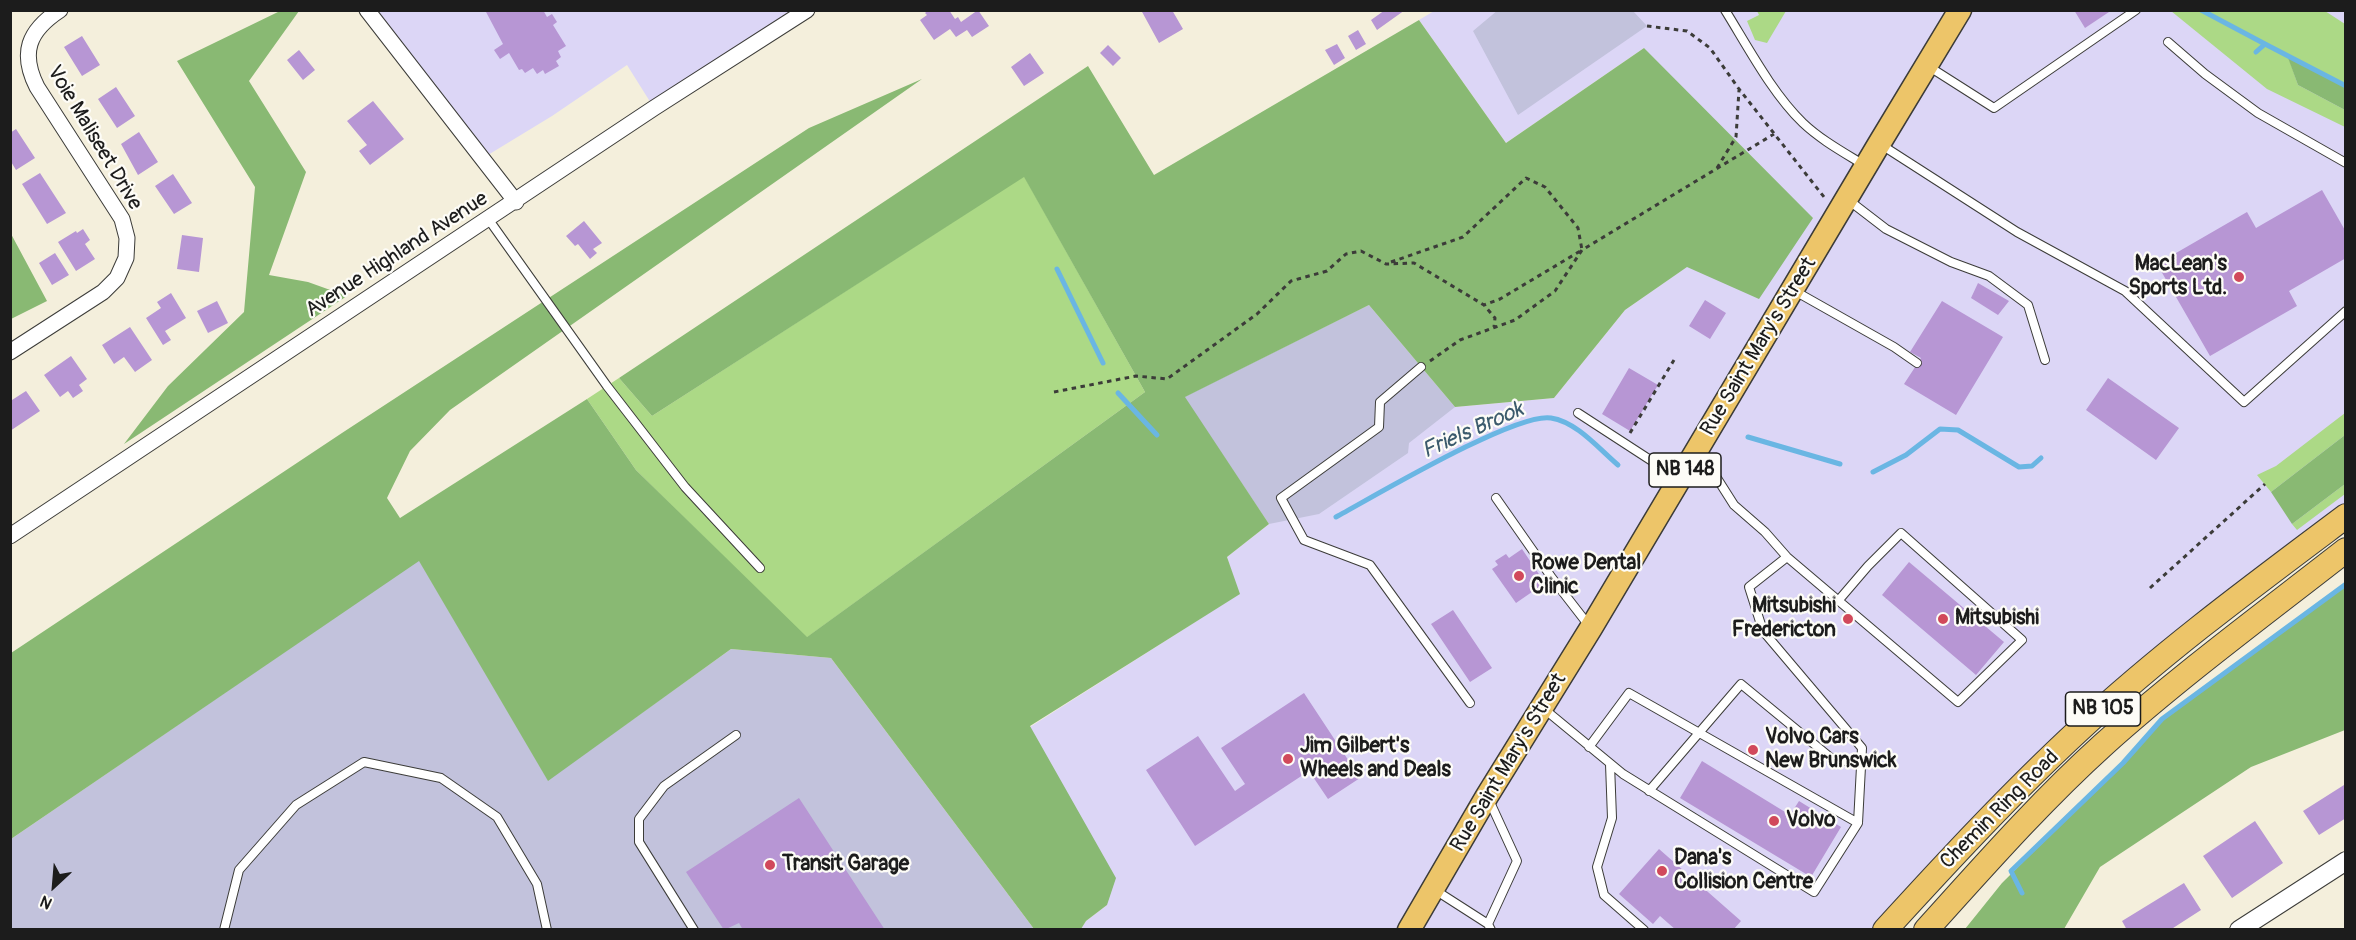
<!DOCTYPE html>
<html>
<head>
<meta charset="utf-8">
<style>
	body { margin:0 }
	#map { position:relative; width:2356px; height:940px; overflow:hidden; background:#f4efdc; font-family:Pangolin,sans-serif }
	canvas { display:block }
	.frame { position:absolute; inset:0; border:12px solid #1c1c1c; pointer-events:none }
	.north { position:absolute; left:24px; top:856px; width:60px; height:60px; -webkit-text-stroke:4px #fdfcf7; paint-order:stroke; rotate:206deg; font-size:16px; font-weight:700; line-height:24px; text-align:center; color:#1c1c1c }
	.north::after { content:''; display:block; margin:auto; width:21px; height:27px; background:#1c1c1c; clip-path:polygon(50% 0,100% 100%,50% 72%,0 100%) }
</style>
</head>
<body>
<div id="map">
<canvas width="2356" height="940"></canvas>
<div class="frame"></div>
<div class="north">N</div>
</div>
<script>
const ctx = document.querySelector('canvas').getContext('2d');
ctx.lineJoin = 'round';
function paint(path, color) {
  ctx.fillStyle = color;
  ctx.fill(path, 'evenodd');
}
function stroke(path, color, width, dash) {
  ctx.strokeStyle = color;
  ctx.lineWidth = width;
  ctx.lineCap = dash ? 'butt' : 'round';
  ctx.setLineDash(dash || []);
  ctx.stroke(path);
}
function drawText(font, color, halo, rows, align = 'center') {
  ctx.font = font + ' Pangolin,sans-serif';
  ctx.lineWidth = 4.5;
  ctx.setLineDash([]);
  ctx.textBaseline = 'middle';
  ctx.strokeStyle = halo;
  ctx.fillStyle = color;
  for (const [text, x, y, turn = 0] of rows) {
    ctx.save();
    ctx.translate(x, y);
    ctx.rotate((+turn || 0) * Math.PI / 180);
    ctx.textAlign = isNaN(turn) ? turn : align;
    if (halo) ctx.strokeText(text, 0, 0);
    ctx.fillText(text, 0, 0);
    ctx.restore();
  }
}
paint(new Path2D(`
	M367,11H807L654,108L627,65L552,116L483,158Z
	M1434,11H2345V516L2201,625L1885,929H1081L1086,921L1107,905L1030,727L1239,594L1227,557L1269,524L1184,397L1369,305L1455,407L1554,398L1625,310L1688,266L1644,48L1506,143L1419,20Z`), '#dcd6f6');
paint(new Path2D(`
	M1498,10L1633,11L1647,26L1518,115L1473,31Z
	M1369,305L1455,407L1409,443L1408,453L1319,514L1269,524L1184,397Z
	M419,560L548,780L731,649L831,658L1034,929L11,930V839Z`), '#c2c2dc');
paint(new Path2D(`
	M1757,11H1786L1767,43L1755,40L1747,21L1759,15Z
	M2171,11H2325L2345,24V86L2288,56L2298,85L2345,110V127L2267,89Z
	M1024,176L1145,392L806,638L636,470L587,399L619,378L652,416Z
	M2345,413V435L2271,492L2257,475L2276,466Z
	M2345,484V494L2297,530L2292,524Z`), '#acd986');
paint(new Path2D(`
	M280,11H299L249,81L306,172L269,275L308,282L347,296L124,444L168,386L244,312L255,187L177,61Z
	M1419,20L1506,143L1644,48L1813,218L1759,299L1687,267L1625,310L1554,398L1455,407L1369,305L1185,397L1269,524L1227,557L1240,594L1030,726L1116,878L1107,905L1086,921L1081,929H1034L831,658L731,649L548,781L419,561L11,839V653L345,431L809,128L922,79L450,410L410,451L387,498L400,518L587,399L636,470L807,637L1145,392L1024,177L652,416L619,378L1088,66L1154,175Z
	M2287,55L2345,86V110L2298,85Z
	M10,232L47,301L11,319H10Z
	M2345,435V484L2292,524L2271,492Z
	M2345,584V730L2251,767L2100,867L2064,929H1965L2002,883L2123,763L2162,719Z`), '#89b973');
stroke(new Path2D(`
	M2201,10L2265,44
	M2256,52L2265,44L2346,86
	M1057,269L1103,363
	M1118,393L1157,435
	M1748,437L1840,464
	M1873,472L1906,455L1940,429L1958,430L2019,467L2032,466L2041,458
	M1336,517C1375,496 1516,412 1551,418C1577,422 1599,449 1618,465
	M2022,893L2011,871L2123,763L2162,719L2346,584`), '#6ab6e3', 5);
paint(new Path2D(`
	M485,10H543L547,17L552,14L557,22L553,25L566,46L558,51L561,57L556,61L559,66L545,74L543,70L537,74L533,68L525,73L522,69L519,70L509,53L500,59L494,50L503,44Z
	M928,10H949L955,19L958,17L961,22L978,10L989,26L972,37L967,30L956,37L950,29L934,40L920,20L927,15L925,13Z
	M1141,10H1172L1183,29L1159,43Z
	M1385,10H1405L1377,30L1371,20Z
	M2074,10H2112L2085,28Z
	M1358,30L1366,44L1356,50L1348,36Z
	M82,36L100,65L82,76L64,47Z
	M1337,44L1345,58L1334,65L1325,50Z
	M1108,45L1121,58L1113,66L1100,53Z
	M299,50L315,70L303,80L287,60Z
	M1030,53L1044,73L1024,86L1011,67Z
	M116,87L135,116L117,128L98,99Z
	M373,101L404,139L370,165L359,151L367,145L347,121Z
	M16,129L35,158L16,170L10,160V133Z
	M139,132L158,162L138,175L121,144Z
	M40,173L66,213L47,224L22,184Z
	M173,174L192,203L174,214L155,186Z
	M2322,190L2346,232V258L2289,291L2297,306L2210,356L2157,264L2247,212L2256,228Z
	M584,221L602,243L593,249L597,253L590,259L578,244L575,246L566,236Z
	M83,229L90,240L85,244L95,259L76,271L58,242L76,231L77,233Z
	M182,235L203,238L199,272L177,269Z
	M55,253L69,275L52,285L39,263Z
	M1978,283L2009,301L1998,315L1971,298Z
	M171,293L186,318L165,331L171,340L163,345L146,318L161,308L157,302Z
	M1705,300L1726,313L1710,339L1689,326Z
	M217,301L228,323L208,333L197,311Z
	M1942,301L2003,337L1956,415L1904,384L1921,358L1910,352Z
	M130,327L152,360L135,372L124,357L114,364L102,345Z
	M71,356L87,379L79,385L83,391L73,398L68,391L60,397L44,375Z
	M1629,368L1658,385L1630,431L1602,414Z
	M2108,378L2179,428L2156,460L2086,410Z
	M26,391L40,411L10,431L12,400Z
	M1522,549L1545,583L1516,603L1492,569L1498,565L1495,561L1506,554L1509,558Z
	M1909,562L2004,642L1976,675L1882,595Z
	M1453,610L1492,668L1470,682L1431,624Z
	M1304,693L1360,778L1328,799L1309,771L1195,846L1146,770L1198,736L1235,791L1245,784L1221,748Z
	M1702,761L1790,815L1799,801L1841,827L1811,877L1680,798Z
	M2344,785L2346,818L2319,835L2303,811Z
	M799,798L885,930H743L739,923L724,930L686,872Z
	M2255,821L2283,863L2232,898L2203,856Z
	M1659,849L1741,921L1733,930H1676L1660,916L1653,924L1619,894Z
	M2184,883L2201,910L2170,930H2127L2122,921Z`), '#b796d4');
const service = new Path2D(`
	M1725,10C1748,47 1772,93 1803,123C1821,140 1843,152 1864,165
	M2168,42L2205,74L2258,113L2346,163
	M1928,66L1994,108L2136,10
	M1880,144L2017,232L2125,291L2244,402L2346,311
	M1847,199L1886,229L1951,262L1989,276L2028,305L2045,360
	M489,220L607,386L685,487L760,568
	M1793,290L1894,347L1917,363
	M1421,367L1380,402L1379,427L1281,498L1304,540L1370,565L1470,703
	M1578,413L1678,478
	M1701,453L1734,505L1765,532L1787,557L1958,702L2022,640L1901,533L1868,566L1838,601
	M1496,498L1552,578L1590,627
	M1543,708L1623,774L1814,892L1858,823L1862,748L1763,631L1749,587L1787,557
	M1589,747L1629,693L1858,823
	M1610,764L1612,818L1597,867L1604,895L1644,930
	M1649,791L1741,684L1831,758L1861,764
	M1435,890L1488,924L1491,930
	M1488,924L1517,861L1489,800
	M224,930L239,870L296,805L364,762L441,778L497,817L537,884L547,930
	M694,930L639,842V819L664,786L736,735`);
const minor = new Path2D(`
	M367,10L516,202
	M10,352L103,292L117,278L126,258L127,238L122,219L37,87C20,53 28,31 60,10
	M10,536L654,108L807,10`);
const tertiary = new Path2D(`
	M2239,930L2346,861`);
const primary = new Path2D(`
	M1409,930L1487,796L1591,628L1879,144L1960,10`);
const trunk = new Path2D(`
	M1885,930C1948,861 2011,793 2079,730C2163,652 2254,585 2346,516
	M1926,930C1983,867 2040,802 2103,745C2180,676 2264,614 2346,550`);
stroke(service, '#3c3c39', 10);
stroke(minor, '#3c3c39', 17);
stroke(tertiary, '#3c3c39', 20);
stroke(primary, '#3c3c39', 25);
stroke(trunk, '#3c3c39', 26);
stroke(new Path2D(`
	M1647,26L1687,31L1710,48L1739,89L1824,197
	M1717,168L1736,137L1739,90
	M1391,262L1463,237L1526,178L1545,187L1578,228L1582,250L1500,299L1484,305
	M1430,361L1460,340L1515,320L1555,291L1582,250L1774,134
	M1054,392L1136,376L1167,379L1257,314L1291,281L1327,271L1346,254L1361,251L1386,264L1414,263L1484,305L1495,318L1494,327
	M1630,433L1674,360
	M2150,588L2265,484`), '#3c3c39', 3, [4.5, 4.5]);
stroke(service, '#fff', 8);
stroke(minor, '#fff', 15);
stroke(tertiary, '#fff', 18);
stroke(primary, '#edc569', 22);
stroke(trunk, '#edc569', 24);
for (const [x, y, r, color] of [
	[2239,277,6,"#d1495b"],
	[1519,576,6,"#d1495b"],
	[1848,619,6,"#d1495b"],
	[1943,619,6,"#d1495b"],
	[1753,750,6,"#d1495b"],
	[1288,759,6,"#d1495b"],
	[1774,821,6,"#d1495b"],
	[770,865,6,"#d1495b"],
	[1662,871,6,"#d1495b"]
]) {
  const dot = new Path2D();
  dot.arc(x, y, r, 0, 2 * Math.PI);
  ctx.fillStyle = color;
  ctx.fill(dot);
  stroke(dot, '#fdfcf7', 2);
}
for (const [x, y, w] of [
	[1685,470,72],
	[2103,709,75]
]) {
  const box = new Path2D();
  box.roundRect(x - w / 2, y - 17, w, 34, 4.5);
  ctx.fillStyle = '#fdfcf7';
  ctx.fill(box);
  stroke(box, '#1c1c1c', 1.5);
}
drawText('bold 20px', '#1c1c1c', null, [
	["NB 148",1685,470],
	["NB 105",2103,709]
]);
drawText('21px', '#1c1c1c', '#fdfcf7', [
	["Voie Maliseet Drive",94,138,59],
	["Avenue Highland Avenue",397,255,-33],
	["Rue Saint Mary's Street",1759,347,-59],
	["Rue Saint Mary's Street",1509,763,-59],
	["Chemin Ring Road",2000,810,-45]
]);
drawText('bold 21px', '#1c1c1c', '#fdfcf7', [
	["MacLean's",2227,265,"right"],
	["Sports Ltd.",2227,289,"right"],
	["Rowe Dental",1531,564],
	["Clinic",1531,588],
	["Mitsubishi",1836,607,"right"],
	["Fredericton",1836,631,"right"],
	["Mitsubishi",1955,619],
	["Volvo Cars",1765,738],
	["New Brunswick",1765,762],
	["Jim Gilbert's",1300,747],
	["Wheels and Deals",1300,771],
	["Volvo",1786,821],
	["Dana's",1674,859],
	["Collision Centre",1674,883],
	["Transit Garage",782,865]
], 'left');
drawText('italic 22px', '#3b5a6c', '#fdfcf7', [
	["Friels Brook",1473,431,-24]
]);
</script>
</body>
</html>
